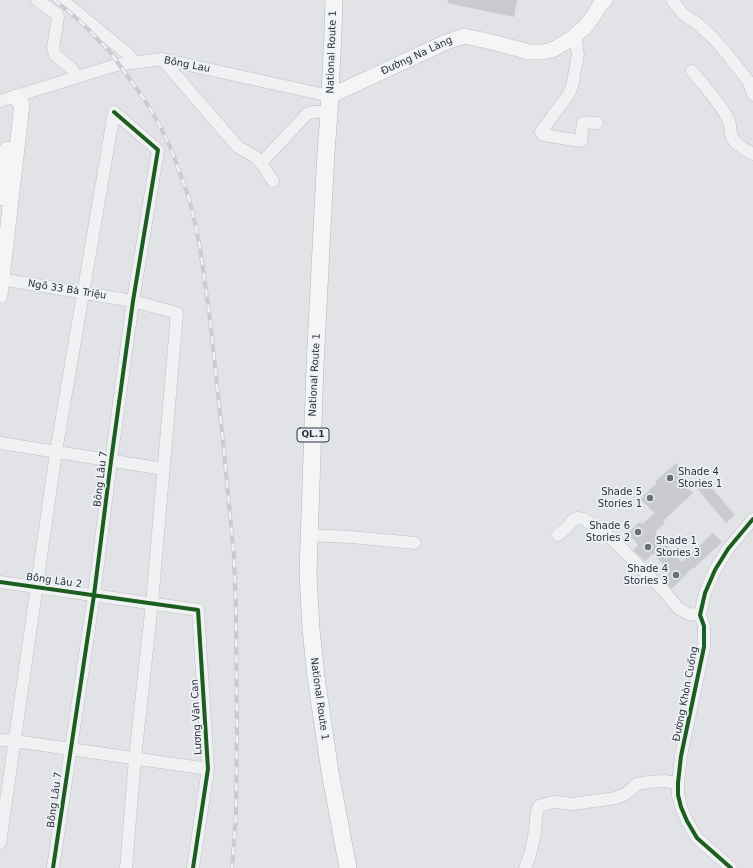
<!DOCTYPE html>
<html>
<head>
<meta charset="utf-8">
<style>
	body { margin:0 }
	canvas { display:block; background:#e1e3e6 }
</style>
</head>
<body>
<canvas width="753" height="868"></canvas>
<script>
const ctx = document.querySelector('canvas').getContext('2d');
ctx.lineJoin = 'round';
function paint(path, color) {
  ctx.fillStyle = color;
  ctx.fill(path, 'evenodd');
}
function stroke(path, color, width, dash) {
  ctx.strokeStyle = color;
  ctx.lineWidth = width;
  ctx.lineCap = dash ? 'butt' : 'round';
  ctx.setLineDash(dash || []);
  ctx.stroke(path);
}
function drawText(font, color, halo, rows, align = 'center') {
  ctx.font = font + ' "DejaVu Sans",sans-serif';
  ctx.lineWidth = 3.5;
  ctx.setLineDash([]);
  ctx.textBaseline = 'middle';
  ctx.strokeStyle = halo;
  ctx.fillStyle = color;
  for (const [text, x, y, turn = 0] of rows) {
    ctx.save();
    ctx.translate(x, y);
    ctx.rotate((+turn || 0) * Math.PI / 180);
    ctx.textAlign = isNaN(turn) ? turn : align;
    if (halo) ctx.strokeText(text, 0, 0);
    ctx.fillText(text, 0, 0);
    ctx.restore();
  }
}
paint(new Path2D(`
	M448,0H517L514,17L447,3Z
	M676,463L685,473L679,478L693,493L663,521L665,523L655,532L682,562L713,533L722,542L693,569L692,568L672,589L662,579L670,572L653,554L645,561L633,550L638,545L628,533L639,522L642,524L655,513L640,499L656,484L655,482Z
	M704,479L735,515L726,523L695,486Z`), '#c9cbce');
const minor = new Path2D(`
	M37,0L57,14L58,17L53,48L55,55L71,68L73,70L75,78
	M62,0L130,56L133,63
	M672,0L683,14L698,24L714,39L724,50L749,82L753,95
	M575,36L578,54L572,87L568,95L541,132L543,135L581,141L583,123C587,121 592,123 597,123
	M162,59L238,147L254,156L261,163L273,181
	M692,71C703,85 722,105 729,121C731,128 730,137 735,142C740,147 747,150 753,154
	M0,101L116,65L162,59L330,96
	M261,163L307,114C314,110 321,112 329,114
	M0,279L133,301L177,313L152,603L135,758L126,868
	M0,443L164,469
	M309,535L351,537L415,543
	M558,535L568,526L572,521L577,518L584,519L612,539L664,591L679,609L689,614L700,615
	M0,582L198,610L208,769L193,868
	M0,740L15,741L208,769
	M0,843L56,452L114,112
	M53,868L94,595L111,461L133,301L158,150L114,112
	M525,868C530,857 533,844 535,831C536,823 535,814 539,806L549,803L556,802L572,804L616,798L627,793L637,784L649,782L664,781L678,783
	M731,868L697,838L687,821L681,807L678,795V783L681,756L704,647V626L700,615L705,593L715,570L728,549L753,519`);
const major = new Path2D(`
	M330,96L444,43L464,36L492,42L529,52H542L552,50L571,39L585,27L594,15L601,3L605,0
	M0,198L7,149
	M0,295L22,104L17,100L16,97`);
const highway = new Path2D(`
	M334,0L333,33L329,114L326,152L315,365L308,574L311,629L316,677L330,772L348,868`);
stroke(minor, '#bfc1c4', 13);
stroke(major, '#bec0c3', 16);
stroke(highway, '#b3b6bb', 18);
stroke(minor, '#f0f1f3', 12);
stroke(major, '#f5f5f6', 15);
stroke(highway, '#f5f5f6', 17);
const rail = new Path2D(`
	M54,0L66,9L86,27L110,52L144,99L158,122L171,149L189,198L195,223L200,248L210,319L224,451L234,557L236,611L237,730L236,815L232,868`);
stroke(rail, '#cacbce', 4);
stroke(rail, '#eef2f5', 2.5, [8]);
stroke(new Path2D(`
	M0,582L198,610L208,769L193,868
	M53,868L94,595L111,461L133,301L158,150L114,112
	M731,868L697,838L687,821L681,807L678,795V783L681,756L704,647V626L700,615L705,593L715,570L728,549L753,519`), '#1b5e20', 4);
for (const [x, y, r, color] of [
	[670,478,4,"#696f79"],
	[650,498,4,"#696f79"],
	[638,532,4,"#696f79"],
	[648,547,4,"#696f79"],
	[676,575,4,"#696f79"]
]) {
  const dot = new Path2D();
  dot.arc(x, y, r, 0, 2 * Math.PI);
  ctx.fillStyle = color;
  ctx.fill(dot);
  stroke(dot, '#eef2f5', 1.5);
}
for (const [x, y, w] of [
	[313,435,32]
]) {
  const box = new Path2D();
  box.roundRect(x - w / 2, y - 7, w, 14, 3);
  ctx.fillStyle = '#eef2f5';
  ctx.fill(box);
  stroke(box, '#28313e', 1);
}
drawText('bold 9px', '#28313e', null, [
	["QL.1",313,435]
]);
drawText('10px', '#28313e', '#eef2f5', [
	["National Route 1",332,52,-88],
	["Đường Na Làng",417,56,-25],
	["Bông Lau",187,65,11],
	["Ngõ 33 Bà Triệu",67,290,9],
	["National Route 1",315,375,-87],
	["Bông Lâu 7",101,479,-83],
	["Bông Lâu 2",54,581,8],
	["Đường Khòn Cuổng",686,694,-79],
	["National Route 1",319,699,82],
	["Lương Văn Can",197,717,-93],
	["Bông Lâu 7",55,800,-82]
]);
drawText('10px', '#28313e', '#eef2f5', [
	["Shade 4",678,472,"left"],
	["Stories 1",678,484,"left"],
	["Shade 5",642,492],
	["Stories 1",642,504],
	["Shade 6",630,526],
	["Stories 2",630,538],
	["Shade 1",656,541,"left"],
	["Stories 3",656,553,"left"],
	["Shade 4",668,569],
	["Stories 3",668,581]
], 'right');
</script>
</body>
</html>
